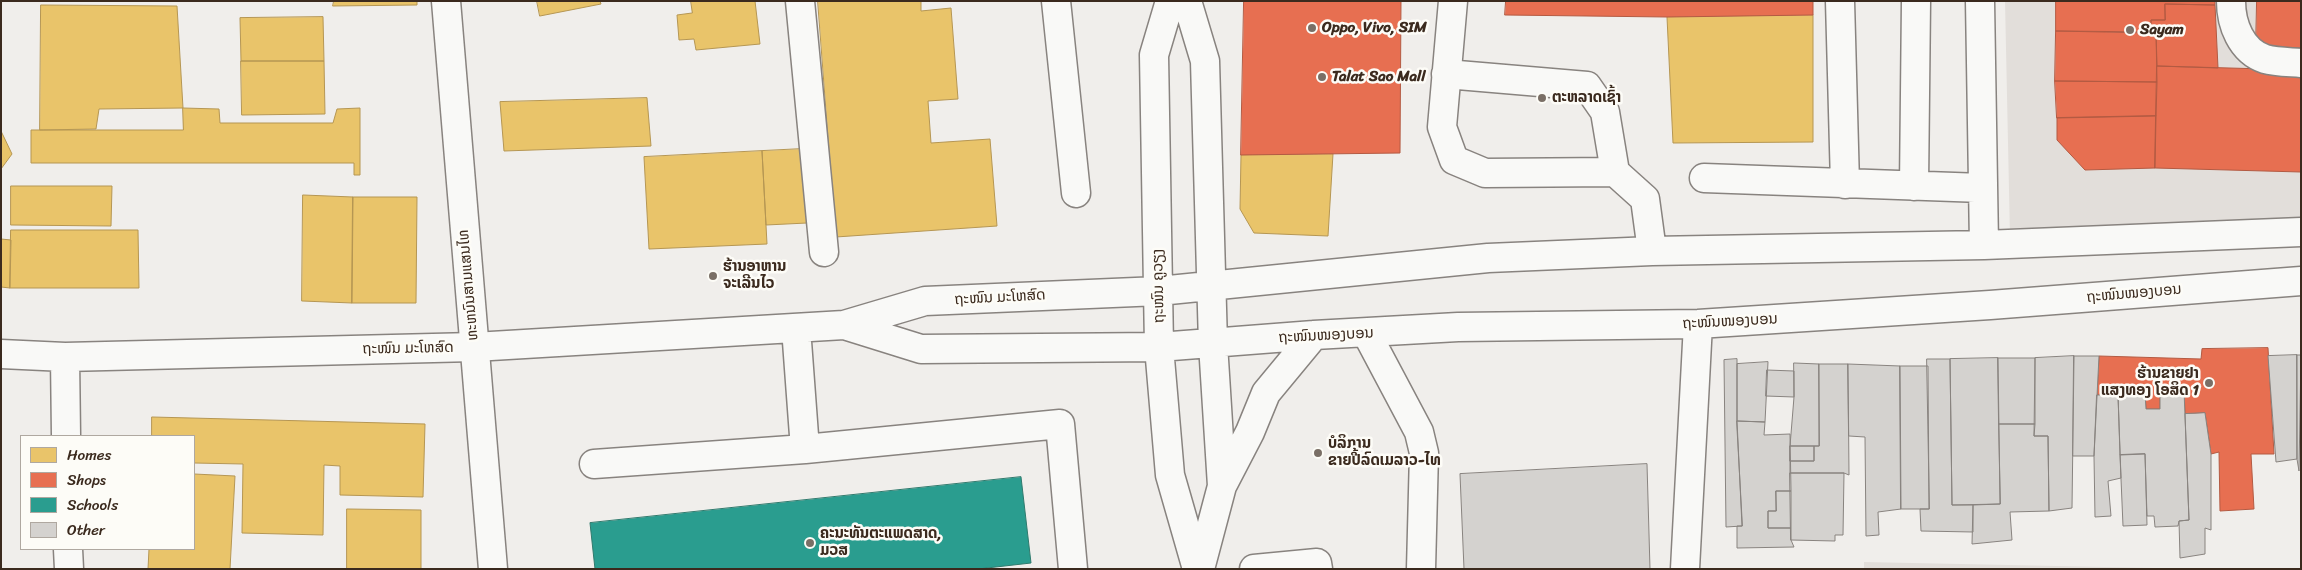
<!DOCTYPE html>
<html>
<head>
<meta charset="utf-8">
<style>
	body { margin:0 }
	#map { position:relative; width:2302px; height:570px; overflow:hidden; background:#f0eeeb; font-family:Sriracha,sans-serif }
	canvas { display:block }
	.frame { position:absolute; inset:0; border:2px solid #3b2a1e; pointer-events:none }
	.legend { position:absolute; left:20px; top:435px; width:175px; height:115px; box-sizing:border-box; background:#fdfcf7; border:1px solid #afa8a0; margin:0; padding:6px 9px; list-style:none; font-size:15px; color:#3b2a1e }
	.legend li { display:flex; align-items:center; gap:10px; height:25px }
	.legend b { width:25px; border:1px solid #afa8a0 }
</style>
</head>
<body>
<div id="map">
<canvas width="2302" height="570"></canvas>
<div class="frame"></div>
<ul class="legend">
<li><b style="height:14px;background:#e9c46a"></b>Homes</li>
<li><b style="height:14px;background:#e76f51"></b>Shops</li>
<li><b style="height:14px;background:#2a9d8f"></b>Schools</li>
<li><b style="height:14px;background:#d4d2cf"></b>Other</li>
</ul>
</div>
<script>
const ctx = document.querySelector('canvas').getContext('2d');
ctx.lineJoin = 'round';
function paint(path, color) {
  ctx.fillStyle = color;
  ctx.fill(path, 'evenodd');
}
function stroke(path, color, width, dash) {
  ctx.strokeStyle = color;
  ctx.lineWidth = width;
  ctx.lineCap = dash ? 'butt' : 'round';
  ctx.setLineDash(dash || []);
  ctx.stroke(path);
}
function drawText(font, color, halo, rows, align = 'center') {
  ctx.font = font + ' Sriracha,"Noto Sans Lao",sans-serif';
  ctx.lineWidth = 5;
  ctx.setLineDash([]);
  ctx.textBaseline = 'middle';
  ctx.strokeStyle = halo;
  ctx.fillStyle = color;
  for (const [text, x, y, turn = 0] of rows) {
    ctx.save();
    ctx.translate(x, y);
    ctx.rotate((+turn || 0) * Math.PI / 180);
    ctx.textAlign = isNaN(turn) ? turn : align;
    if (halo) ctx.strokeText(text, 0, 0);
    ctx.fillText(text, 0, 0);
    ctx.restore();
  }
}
paint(new Path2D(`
	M2005,1H2301V223L2010,237Z
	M1864,562L2201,569H1864Z`), '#e2deda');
const homes = new Path2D(`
	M334,1H417V5L333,6Z
	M537,1H600L601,4L540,16Z
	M691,1H755L760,44L696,50L694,39L679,40L677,15L692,13Z
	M818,1H921V11L951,8L958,99L928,101L931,143L990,139L997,226L836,237Z
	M41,5L177,6L183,108L99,109L96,129L40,130Z
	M1813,15V142L1673,143L1667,17Z
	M323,17L324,61H241L240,18Z
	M241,61H324L325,114L242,115Z
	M647,98L651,146L504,151L500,102Z
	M183,108L219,109L220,123H333L337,109L360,108V175H354V163H31V130H183Z
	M1,131L12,154L1,169Z
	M802,149L807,223L766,225L762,151Z
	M762,151L767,244L649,249L644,157Z
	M1333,154L1328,236L1254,233L1240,209L1241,155Z
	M11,186H112L111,226L11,225Z
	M303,195L353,197L352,303L302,301Z
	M353,197H417L416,303H352Z
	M11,230H138L139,288H10Z
	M1,239L11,240L10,288L1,287Z
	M152,417L425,424L423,497L340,495V466L324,465L323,535L242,533L243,464L194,463V436H152Z
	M194,474L235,476L230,569H148L149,549H194Z
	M347,509L421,510V569H347Z`);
paint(homes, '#e9c46a');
stroke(homes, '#b59653', 1);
const shops = new Path2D(`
	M1244,1H1401L1400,153L1241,155Z
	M1506,1H1813V15L1667,17L1505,15Z
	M2056,1H2215V5L2165,4V20H2151V33L2056,31Z
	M2257,1H2301V48L2256,46Z
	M2165,4L2215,5L2218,68L2157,66L2156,32L2151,33V20H2165Z
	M2056,31L2156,32L2157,82L2055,81Z
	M2157,66L2301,70V172L2155,168Z
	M2055,81L2157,82L2156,116L2057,118Z
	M2156,116L2155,168L2085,170L2057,140V118Z
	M2268,348L2274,454H2251L2254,509L2220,511L2219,452L2211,454L2205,413L2185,414L2184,390L2160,391V409H2146L2145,394L2097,395L2099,356L2201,359L2202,349Z`);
paint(shops, '#e76f51');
stroke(shops, '#b35a42', 1);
const schools = new Path2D(`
	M1021,477L1031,563L978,569H595L590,523Z`);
paint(schools, '#2a9d8f');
stroke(schools, '#2f7a6d', 1);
const building = new Path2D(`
	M2297,355V459L2276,462L2268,356Z
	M2297,355H2301L2299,471L2297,459Z
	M2074,356L2072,508L2049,511L2048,436H2034L2035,358Z
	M2074,356H2099L2094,456H2073Z
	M1998,358L2000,504L1952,505L1950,359Z
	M1998,358H2035V424H1999Z
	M1737,359V421L1742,526L1726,527L1724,360Z
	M1927,359H1950L1952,505H1973V532L1921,531L1920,509H1929Z
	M1768,362L1765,422L1737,421V364Z
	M1794,363L1819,364V446H1790L1794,397Z
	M1819,364H1848L1849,475L1844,473H1790V461H1814V446H1819Z
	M1848,364L1900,366L1901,509L1878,512L1879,535L1866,536L1865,437L1849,436Z
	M1900,366H1928L1929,509H1901Z
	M1767,370L1794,371V397L1766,396Z
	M2184,390L2189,520L2179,521L2178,526L2155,527L2154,516H2147L2145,454L2120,455L2118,395L2145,394L2146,409H2160V391Z
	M2097,395H2118L2121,478L2108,481L2111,516L2095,517L2094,456Z
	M2205,413L2211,454V530L2205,528V554L2180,558L2179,521L2189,520L2185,414Z
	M1737,421L1765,422L1764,435L1790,434L1791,491H1776V511H1768V528H1791V540L1794,547L1737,548V526H1742Z
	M1999,424H2035L2034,436H2048L2049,511L2010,512L2012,540L1972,544L1973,505L2000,504Z
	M1790,446H1814V461H1790Z
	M2145,454L2147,525L2123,526L2120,455Z
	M1647,464L1650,569H1464L1460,474Z
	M1790,473H1844L1843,535H1835V541L1791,540Z
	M1776,491H1791V528H1768V511H1776Z`);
paint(building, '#d4d2cf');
stroke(building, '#88837f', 1);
const minor = new Path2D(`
	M800,1L824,252
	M1056,1L1076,193
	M1170,1L1154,55L1159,347L1170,475L1197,569
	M1187,1L1205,61L1213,344L1222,486L1200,569
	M1453,1L1442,127L1454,160L1485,173L1615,172
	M1840,1L1845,184
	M1980,1L1984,245
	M2231,1C2231,24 2241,51 2265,59C2276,62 2289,62 2301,63
	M1446,74L1587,86L1605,112L1615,172L1645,199L1652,251
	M1704,178L1982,188
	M1914,186L1916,1
	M844,325L921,349L1159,347L1314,335L1458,327L1698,324L1990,305L2301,281
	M796,328L805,449
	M1367,334L1419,432L1424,453L1421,569
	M1,354L65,357L474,347L844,325L925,301L1159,291L1488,258L1652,251L1984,245L2301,232
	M65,357L66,436
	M594,464L805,449L1060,424L1073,569
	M1223,484L1250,432L1266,393L1314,335
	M68,549L69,569
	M1254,569L1317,563L1318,569
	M1685,569L1698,324`);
const major = new Path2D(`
	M446,1L493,569`);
stroke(minor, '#88837f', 31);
stroke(major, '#88837f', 31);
stroke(minor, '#f9f9f7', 28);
stroke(major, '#f9f9f7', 28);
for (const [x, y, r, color] of [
	[1312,28,5,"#7a6f66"],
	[2130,30,5,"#7a6f66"],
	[1322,77,5,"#7a6f66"],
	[1542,98,5,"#7a6f66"],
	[713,276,5,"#7a6f66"],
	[2209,383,5,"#7a6f66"],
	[1318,453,5,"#7a6f66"],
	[810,543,5,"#7a6f66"]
]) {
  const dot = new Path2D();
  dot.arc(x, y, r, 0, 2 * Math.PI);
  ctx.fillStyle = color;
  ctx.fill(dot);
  stroke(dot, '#fdfcf7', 2);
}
drawText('bold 15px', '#3b2a1e', '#fdfcf7', [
	["Oppo, Vivo, SIM",1322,28],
	["Sayam",2140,30],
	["Talat Sao Mall",1332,77],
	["ຕະຫລາດເຊົ້າ",1552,98],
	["ຮ້ານອາຫານ",723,267],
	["ຈະເລີນໄວ",723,284],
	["ຮ້ານຂາຍຢາ",2199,374,"right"],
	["ແສງທອງ ໂອສິດ 1",2199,391,"right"],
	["ບໍລິການ",1328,444],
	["ຂາຍປີ້ລົດເມລາວ-ໄທ",1328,461],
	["ຄະນະທັນຕະແພດສາດ,",820,534],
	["ມວສ",820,551]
], 'left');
drawText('15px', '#3b2a1e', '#fdfcf7', [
	["ທະຫນົນສາມແສນໄທ",469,285,-95],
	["ຖະໜົນ ຄູວຽງ",1159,286,-91],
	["ຖະໜົນໜອງບອນ",2134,294,-5],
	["ຖະໜົນ ມະໂຫສົດ",1000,298,-3],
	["ຖະໜົນໜອງບອນ",1730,322,-3],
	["ຖະໜົນໜອງບອນ",1326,336,-3],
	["ຖະໜົນ ມະໂຫສົດ",408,349,-1]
]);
</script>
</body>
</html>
